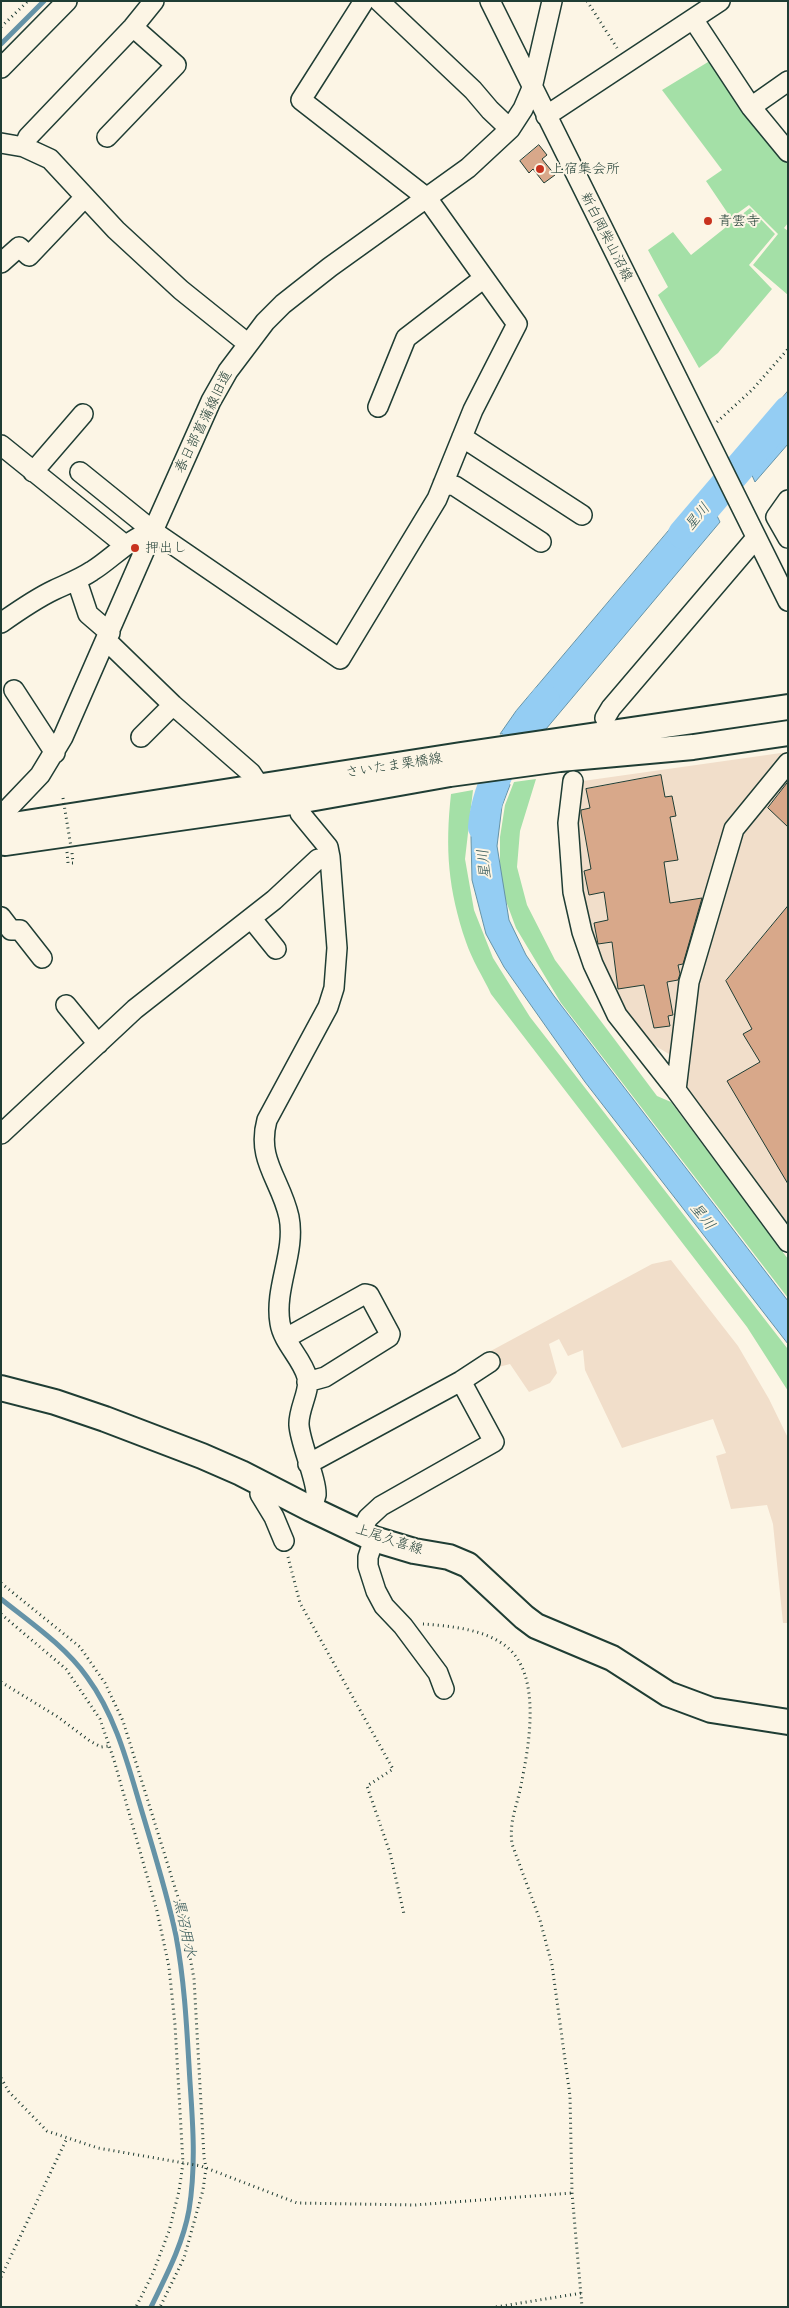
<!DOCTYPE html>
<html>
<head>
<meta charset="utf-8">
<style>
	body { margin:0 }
	#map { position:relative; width:789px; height:2308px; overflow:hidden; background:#fcf5e5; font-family:Pangolin,sans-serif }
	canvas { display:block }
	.frame { position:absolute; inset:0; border:2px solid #1f3d34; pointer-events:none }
</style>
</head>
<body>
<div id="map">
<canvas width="789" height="2308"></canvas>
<div class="frame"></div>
</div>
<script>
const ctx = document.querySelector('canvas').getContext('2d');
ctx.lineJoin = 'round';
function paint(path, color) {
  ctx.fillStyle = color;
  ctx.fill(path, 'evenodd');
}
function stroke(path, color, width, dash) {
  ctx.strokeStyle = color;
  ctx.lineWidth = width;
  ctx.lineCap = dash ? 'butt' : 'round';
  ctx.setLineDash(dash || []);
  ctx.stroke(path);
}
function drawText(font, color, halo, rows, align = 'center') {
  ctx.font = font + ' Pangolin,"Klee One",sans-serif';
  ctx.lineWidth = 4;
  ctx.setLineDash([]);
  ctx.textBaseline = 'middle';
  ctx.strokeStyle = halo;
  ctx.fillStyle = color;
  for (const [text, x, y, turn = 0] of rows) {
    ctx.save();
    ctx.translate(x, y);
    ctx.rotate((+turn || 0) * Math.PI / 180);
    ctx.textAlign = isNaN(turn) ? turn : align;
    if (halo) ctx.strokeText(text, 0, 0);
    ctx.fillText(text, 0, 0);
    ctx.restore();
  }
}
paint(new Path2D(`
	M788,752V1232L690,1097L669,1054L642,1038L619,1004L587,934L575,845L578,791L583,781Z
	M671,1260L738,1346L769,1399L788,1438V1623H783L773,1524L767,1505L731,1509L716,1456L726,1453L713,1419L622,1448L585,1370L583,1350L568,1356L559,1339L549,1344L557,1373L550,1383L529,1392L510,1364L495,1368L487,1353L652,1264Z`), '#f1deca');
paint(new Path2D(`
	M713,59L788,157V223L784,228L788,231V295L753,265L778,234L749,205L731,218L706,181L722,170L662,90Z
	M750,208L775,234L749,265L772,289L718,353L699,368L658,295L668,287L648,250L673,232L691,255Z
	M536,779L520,831L517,867L527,905L555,960L657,1096L671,1102L788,1259V1298L561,1003L516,928L500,885V837L505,805L514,782Z
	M473,790L465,859L474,910L493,958L530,1017L787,1348L788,1391L747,1327L491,994C483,977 472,960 466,942C448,889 445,849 451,794Z`), '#a4e0a7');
const water = new Path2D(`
	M788,391V444L755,482L740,449Z
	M704,489L720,522L546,729L500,734L516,711Z
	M510,785L502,806L497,846L509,920L526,955L554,996L788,1301V1344L585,1082L504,967L486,934L472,880L471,837L479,790Z`);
paint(water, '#94cdf3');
stroke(water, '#6593a7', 1);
stroke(new Path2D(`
	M1,44L44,1
	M1,1599C31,1623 65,1646 87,1677C115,1715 127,1761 140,1805C153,1849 167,1892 176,1936C185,1984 187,2033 190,2082C193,2125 196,2167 189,2210C183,2244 166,2276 151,2307`), '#6593a7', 5);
stroke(new Path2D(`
	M683,534L788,411
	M483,827C487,780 517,736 545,700`), '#94cdf3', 30);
const building = new Path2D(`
	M539,145L547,155L542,159L555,175L544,183L533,169L529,173L520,161Z
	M661,775L665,797L672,796L676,816L670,817L678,860L664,862L670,903L702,898L683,964L678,965L680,974L678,980L667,982L673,1015L668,1016L670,1026L654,1028L644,985L618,989L612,942L598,944L594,923L608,920L604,892L589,895L584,871L591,869L581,813V810L590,808L586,789Z
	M788,782V827L768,808Z
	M788,906V1184L727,1081L760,1062L743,1034L752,1029L726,981Z`);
paint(building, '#d8a88a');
stroke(building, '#1f3d34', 1);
const minor = new Path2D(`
	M379,1L473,90L490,110L510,129
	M490,1L788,601
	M693,19L751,107L788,152
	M1,68L67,1
	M751,107L788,81
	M546,116L720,1
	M107,137L176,65L133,27
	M1,143L24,147L50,159L116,230L181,290L247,343
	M24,147L28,137L133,27L154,1
	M1,263L19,247L29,256L85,197
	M378,407L406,338L484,278
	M462,437L582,515
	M1,445L125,545
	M33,472L83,414
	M80,472L153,531L340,659L437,499L473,410L517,324L427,198L301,100L364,1
	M443,484L455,486L541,542
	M788,500L776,517L788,538
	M77,581L88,614L110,633
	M1,623C18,611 35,599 54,590C67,584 80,579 92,571C113,558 128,539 153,531
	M107,641L173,705L251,773L261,788
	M14,690L55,753
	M605,718L611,708L756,538
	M141,737L173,705
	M573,781L568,823L573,892L582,932L593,964L617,1015L676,1090L788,1242
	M298,801L300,813L328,847L330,857L337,948L334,988L328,1007L267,1120C256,1160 281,1180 289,1217C296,1252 274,1288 280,1323C283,1343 302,1358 307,1377C311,1390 298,1409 299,1425C300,1443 317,1480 316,1495C315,1500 313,1505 311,1509
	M1,816L40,775L63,737L153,531L211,401L228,371L265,322L283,304L330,267L468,168L510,129L523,109L532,88L552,1
	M1,917L11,930H20L42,958
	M251,918L276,949
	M66,1005L98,1044
	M676,1090L689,982L734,829L788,763
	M1,1134L135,1009L274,900L318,859L330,857
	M286,1338L365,1294L369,1295L390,1334L389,1337L325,1377L307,1382
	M308,1464L461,1381L490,1362
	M263,1483L260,1494L274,1517L284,1541
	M360,1533L368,1518L381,1506L494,1442L461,1381
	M374,1539L368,1557V1566L376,1591L384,1606L403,1626L438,1673L444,1689`);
const major = new Path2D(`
	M1,827L461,755L788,707
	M5,843L298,801L450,774L560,759L693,747L788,733
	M1,1388L55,1402L105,1419L202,1456L241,1473L311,1509L374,1539L414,1551L449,1557L468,1565L524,1617L536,1626L612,1658L668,1694L711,1710L788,1722`);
stroke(minor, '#1f3d34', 22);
stroke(major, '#1f3d34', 28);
stroke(new Path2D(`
	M587,1L617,48
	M1,27L28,1
	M717,422L753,389L788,349
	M67,852L68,863H73L72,853
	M288,1557L300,1603L393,1769L367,1786L390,1853L404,1914
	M1,1583L80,1647L105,1683L123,1721L181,1907L194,1979L204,2157L206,2168L203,2190L184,2258L160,2307
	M1,1614L66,1669L100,1719L114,1760L157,1911L169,1967L175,2025L183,2163L179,2191L169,2231L153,2273L136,2307
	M423,1624C450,1626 485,1629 507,1647C542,1676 529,1746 521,1785C517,1807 509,1820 512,1844L540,1920L552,1965L570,2096L572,2193L582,2307
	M1,1682L58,1717L90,1741L101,1747L109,1746
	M1,2078L9,2092L47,2131L98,2148L201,2166L297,2203L415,2205L572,2193
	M1,2277L67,2138
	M496,2307L582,2293`), '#1f3d34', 3, [1, 4]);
stroke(minor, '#fcf5e5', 19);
stroke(major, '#fcf5e5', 24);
stroke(new Path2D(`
	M63,798L71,847`), '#1f3d34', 3, [1, 4]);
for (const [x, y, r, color] of [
	[540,169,5,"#c8321e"],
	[708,221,5,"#c8321e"],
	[135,548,5,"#c8321e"]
]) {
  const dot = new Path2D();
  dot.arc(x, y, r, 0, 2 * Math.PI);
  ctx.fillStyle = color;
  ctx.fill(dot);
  stroke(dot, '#fcf5e5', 2);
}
drawText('14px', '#1f3d34', '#fcf5e5', [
	["上宿集会所",550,169],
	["青雲寺",718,221],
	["押出し",145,548]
], 'left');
drawText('14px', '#1f3d34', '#fcf5e5', [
	["新白岡柴山沼線",606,237,63],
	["春日部菖蒲線旧道",204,422,-64],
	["さいたま栗橋線",394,766,-9],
	["上尾久喜線",389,1540,18]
]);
drawText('italic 15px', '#365a5a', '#fcf5e5', [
	["星川",698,517,-50],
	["星川",485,864,-96],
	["星川",702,1217,51],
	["黒沼用水",184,1928,78]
]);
</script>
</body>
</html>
